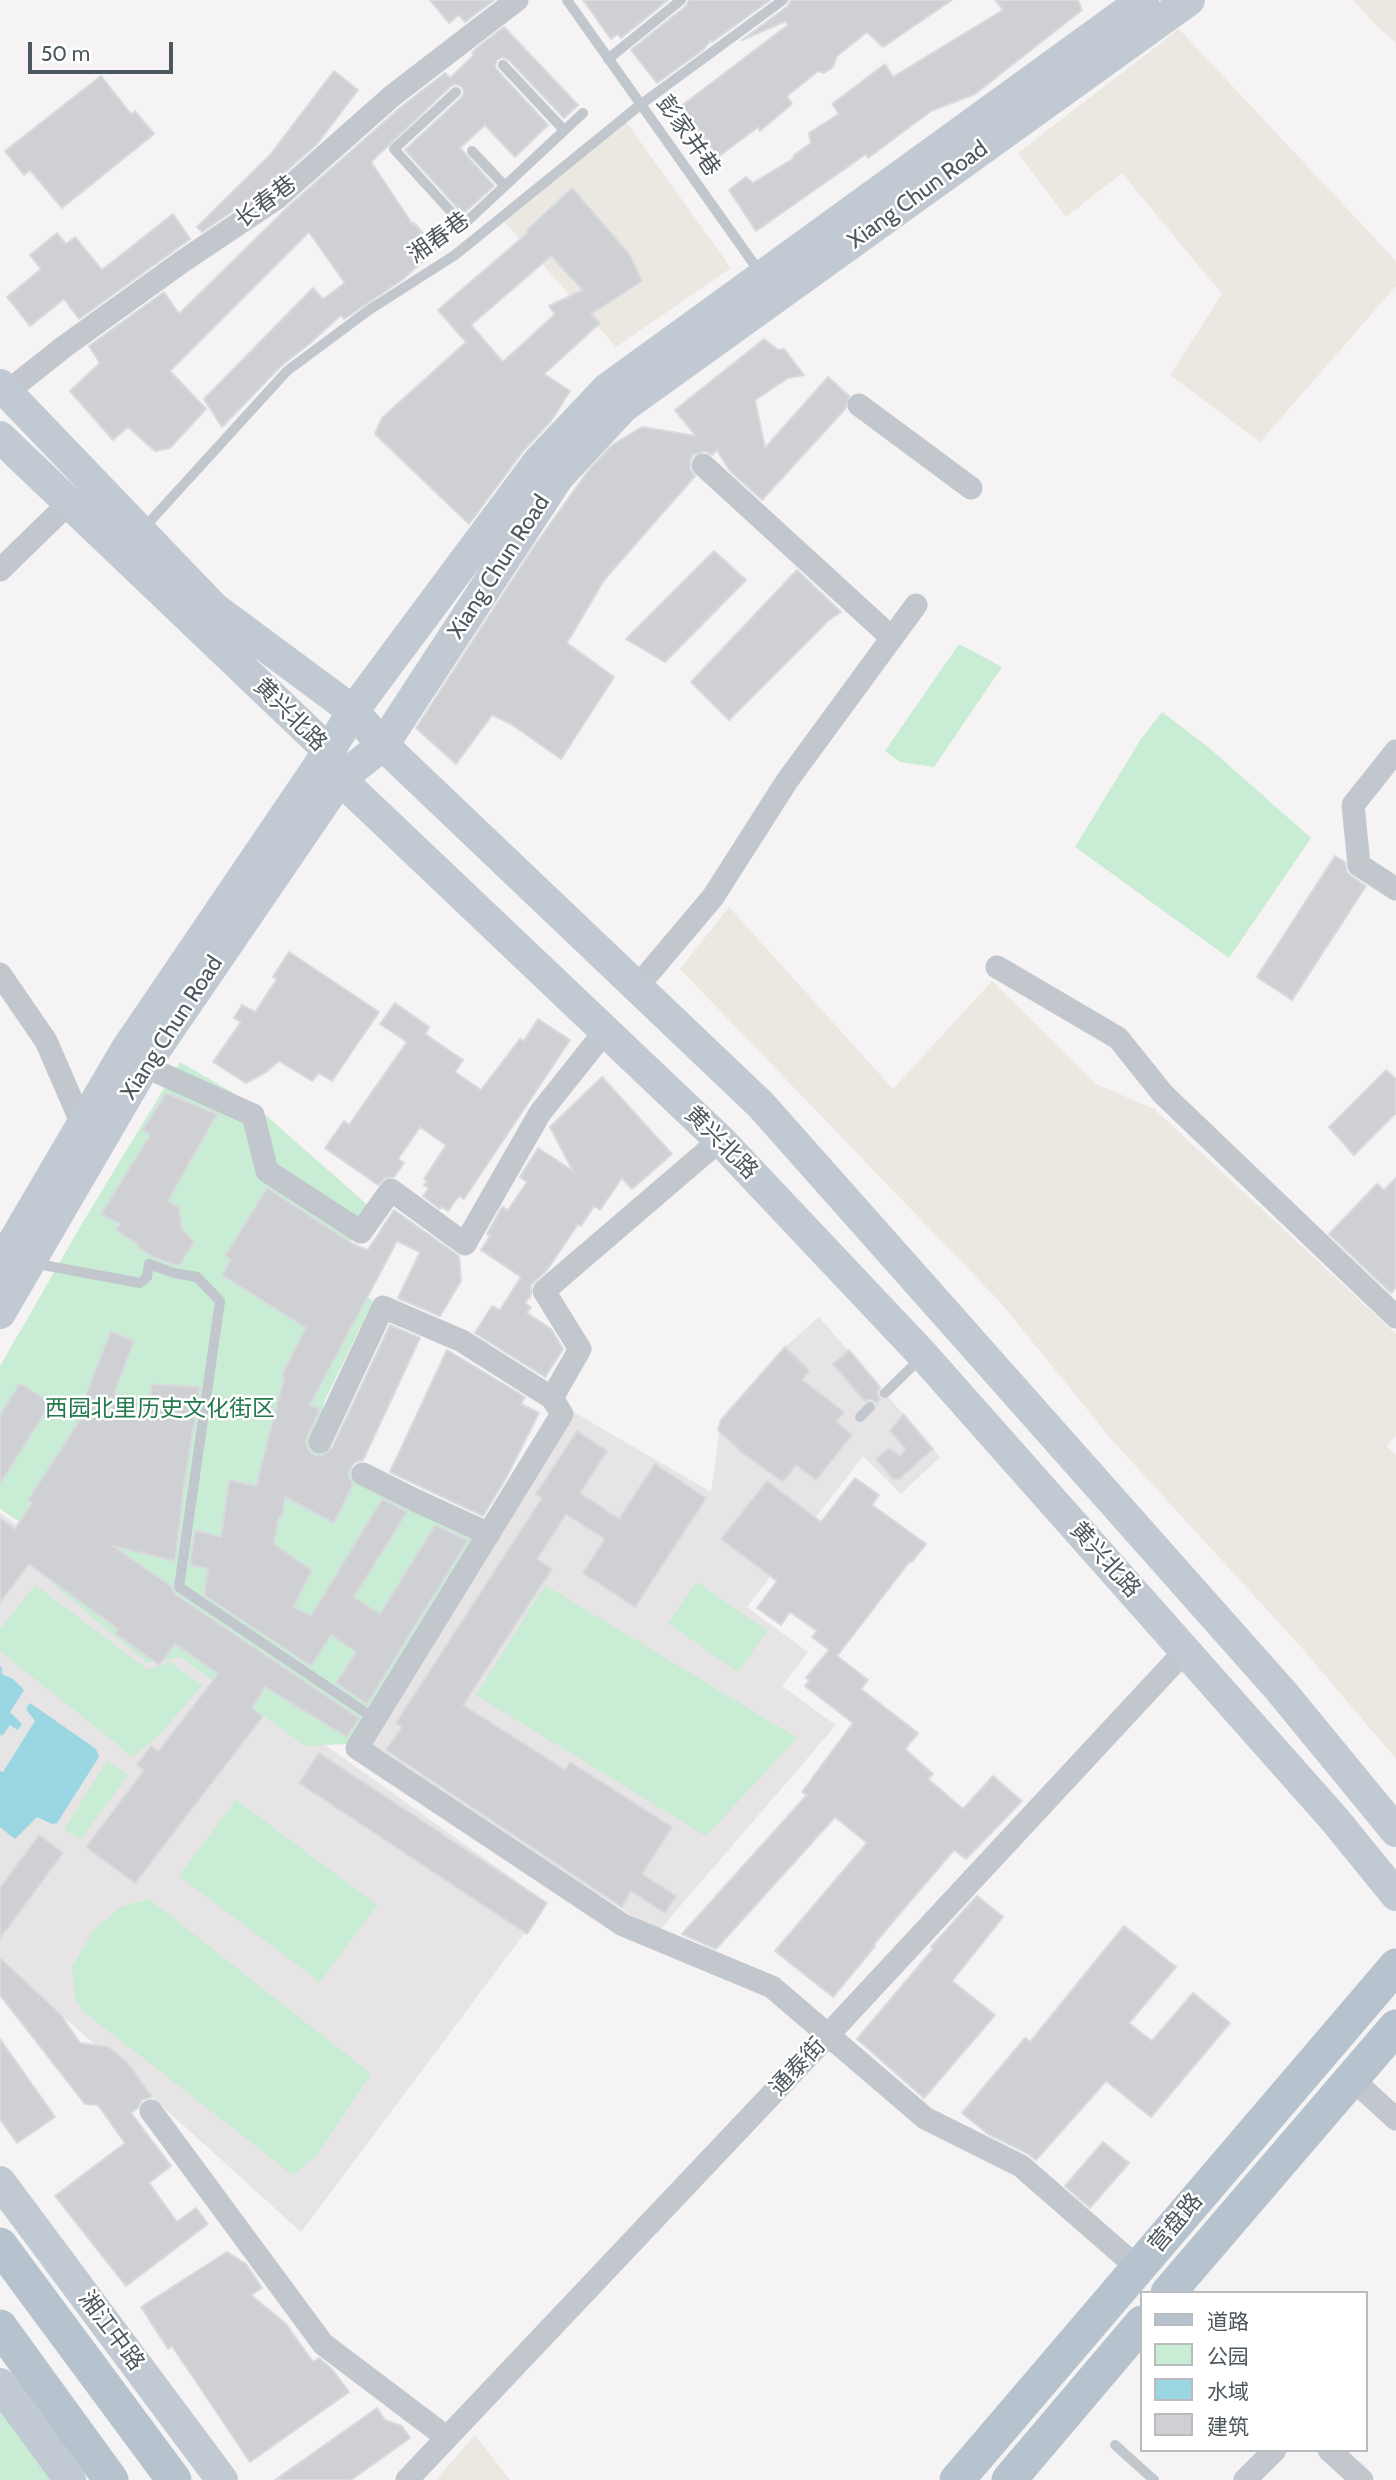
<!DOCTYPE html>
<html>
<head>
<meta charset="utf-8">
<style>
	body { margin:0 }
	#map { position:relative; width:1396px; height:2480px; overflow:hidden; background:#f5f3f3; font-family:Cabin,"Noto Sans SC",sans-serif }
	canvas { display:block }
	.legend { position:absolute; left:1140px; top:2291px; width:228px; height:161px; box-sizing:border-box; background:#fff; border:2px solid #b8bcbf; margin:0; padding:9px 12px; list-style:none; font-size:21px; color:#4d575e }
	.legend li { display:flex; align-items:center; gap:14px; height:35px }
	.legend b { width:35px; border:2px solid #b8bcbf }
	.scale { position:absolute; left:28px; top:42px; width:145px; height:32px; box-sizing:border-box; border:4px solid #4d575e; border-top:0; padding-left:9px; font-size:21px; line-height:24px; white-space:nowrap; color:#4d575e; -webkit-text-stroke:5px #fff; paint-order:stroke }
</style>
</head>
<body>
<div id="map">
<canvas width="1396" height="2480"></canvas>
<ul class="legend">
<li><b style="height:9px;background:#b6c3ce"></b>道路</li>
<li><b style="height:19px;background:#c8ecd4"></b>公园</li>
<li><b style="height:19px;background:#9ad7e3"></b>水域</li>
<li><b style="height:19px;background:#ced0d4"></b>建筑</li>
</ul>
<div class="scale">50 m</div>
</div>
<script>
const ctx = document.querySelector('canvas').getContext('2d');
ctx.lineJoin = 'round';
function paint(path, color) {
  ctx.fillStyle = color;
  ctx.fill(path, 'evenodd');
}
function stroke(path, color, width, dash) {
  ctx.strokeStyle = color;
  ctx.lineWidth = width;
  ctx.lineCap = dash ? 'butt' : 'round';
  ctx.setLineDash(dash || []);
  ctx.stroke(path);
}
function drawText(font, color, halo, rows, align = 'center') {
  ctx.font = font + ' Cabin,"Noto Sans SC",sans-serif';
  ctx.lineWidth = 5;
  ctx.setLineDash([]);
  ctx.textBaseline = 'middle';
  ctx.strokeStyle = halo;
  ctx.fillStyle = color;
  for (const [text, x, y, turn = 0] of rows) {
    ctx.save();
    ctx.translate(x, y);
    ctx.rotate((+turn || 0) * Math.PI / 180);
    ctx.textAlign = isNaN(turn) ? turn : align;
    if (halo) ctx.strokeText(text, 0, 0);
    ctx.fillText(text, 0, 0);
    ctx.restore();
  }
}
paint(new Path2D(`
	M1353,0H1396V43L1376,25Z
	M1179,29L1396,261V286L1260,442L1170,375L1222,294L1122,173L1066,217L1018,153Z
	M624,119L731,268L616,347L501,218Z
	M729,907L893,1089L992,981L1096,1084L1154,1109L1396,1334V1436L1386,1446L1396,1455V1759L1301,1647L1111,1439L1001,1303L680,969Z
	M475,2435L510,2480H436Z`), '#eae8e1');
paint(new Path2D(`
	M819,1317L940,1457L901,1494L863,1456L747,1607L808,1652L782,1686L836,1725L658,1932L365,1748L572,1411L711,1492L721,1420L785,1347Z
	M0,1513L547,1903L301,2232L0,1959Z`), '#e6e4e4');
paint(new Path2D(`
	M959,644L1002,667L934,767L900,762L885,751Z
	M1162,712L1208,747L1311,838L1229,958L1075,847L1141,739Z
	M180,1062L254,1105L370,1207L334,1272L373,1301L325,1400L314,1448L480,1533L348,1744L306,1746L180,1657L147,1663L40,1573L55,1545L0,1509V1366L83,1222Z
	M697,1582L767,1631L738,1672L668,1623Z
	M35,1585L148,1670L169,1662L202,1685L159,1735L133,1757L0,1651V1629Z
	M545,1585L797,1738L706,1836L476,1695Z
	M107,1761L128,1775L81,1839L64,1830Z
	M236,1800L377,1905L320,1982L179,1876Z
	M149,1899L371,2074L317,2155L293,2175L83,2011L75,1998L72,1966L85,1945L93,1931L123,1906Z
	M0,2405L55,2480H0Z`), '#c8ecd4');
paint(new Path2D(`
	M0,1666L2,1668V1674L13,1679L24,1690L10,1712L22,1724L18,1730L10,1725L2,1736L0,1734Z
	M30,1703L96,1749L99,1757L57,1823L52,1824L37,1817L15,1839L0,1827V1771L3,1772L35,1721L26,1709Z`), '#9ad7e3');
const building = new Path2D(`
	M430,0H494L465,22L459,15L449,23Z
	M583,0H668L621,38L618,34L611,39Z
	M689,0H770L712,42L711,40L704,49L657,83L631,50L686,6Z
	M791,0H952L883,47L867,32L837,56L833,67L824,73L818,71L787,96L792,104L760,131L758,127L718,157L696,126L690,130L676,110L788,25L786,21L742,40L788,6Z
	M995,0H1078L1082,10L975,94L931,111L868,158L866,154L756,231L729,190L746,177L753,183L793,159L794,155L811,143L809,133L839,114L832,104L885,64L893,77L1003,10Z
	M504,27L578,105L564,118L509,60L502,57L497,60L495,66L497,70L548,125L515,157L485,125L460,148L494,186L463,214L405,150L462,97L464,91L461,86L455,84L451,86L371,162L413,225L414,223L437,249L402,280L344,319L341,315L309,344L281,366L222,427L204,399L313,288L323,299L345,283L309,232L170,371L206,409L170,448L155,451L128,427L113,440L70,391L100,363L89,346L164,292L179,314L290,205L401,107L445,73L450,78L474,55L472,53L478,47Z
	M334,71L358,90L317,144L274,182L272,180L259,193L202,232L197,227L270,155Z
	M101,76L131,114L135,111L154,134L62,208L30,170L24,175L5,151Z
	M572,188L629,254L642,281L591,314L600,323L544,374L570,391L551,421L524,450L469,524L375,434L382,418L466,342L438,310L529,232L527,230ZM551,256L583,290L549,306L555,314L503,362L471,325Z
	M173,214L190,239L79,319L64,299L30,326L7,297L41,269L30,255L57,233L66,244L75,237L102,270Z
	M764,339L778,350L784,349L804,375L788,378L755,400L765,448L828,377L849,396L846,408L762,500L730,471L717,450L712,455L705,451L693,455L690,461V469L695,476L604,580L567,643L614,677L561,759L511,724L492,715L456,764L416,728L533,548L588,471L612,445L642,427L696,436L675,410Z
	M714,551L746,580L665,662L626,639Z
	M797,570L841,612L829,620L729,720L691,682Z
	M1335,856L1345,862L1347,872L1351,876L1366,886L1292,1000L1257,977Z
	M289,952L379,1012L332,1081L319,1073L312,1081L279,1061L266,1072L246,1083L213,1062L241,1022L234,1018L242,1005L255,1012L277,979L273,977Z
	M395,1003L429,1027L425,1034L463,1060L455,1072L481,1090L520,1039L524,1041L538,1019L570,1040L464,1199L459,1196L448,1211L442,1207L440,1209L423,1196L429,1188L424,1185L427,1181L424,1179L446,1145L420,1127L398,1159L404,1163L394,1177L385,1178L378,1185L325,1148L344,1121L349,1125L407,1042L380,1024Z
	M1386,1070L1396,1079V1113L1354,1155L1329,1127Z
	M602,1077L672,1154L632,1189L622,1178L600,1210L594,1206L581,1226L578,1224L547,1270L531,1285V1295L525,1303L531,1307L527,1313L551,1329L563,1349L545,1377L475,1333L492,1306L500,1310L521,1277L481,1250L490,1236L487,1234L502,1207L508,1210L527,1182L520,1177L538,1148L573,1171L550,1127Z
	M166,1093L217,1114L168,1201L179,1207L182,1229L194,1242L179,1266L153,1257L138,1247L139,1245L116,1230L120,1224L101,1214L150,1135L143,1130Z
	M1396,1178V1287L1391,1293L1329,1234L1377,1184L1384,1190Z
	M267,1188L353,1244L368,1250L394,1210L459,1256L461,1281L440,1316L398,1298L420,1252L397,1241L310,1405L320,1409L307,1437L306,1444L309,1451L315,1455L322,1456L332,1448L390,1325L420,1338L363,1460L356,1462L350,1468L349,1476L353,1484L334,1523L285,1497L282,1517L279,1516L274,1544L312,1570L294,1607L311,1616L382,1499L407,1512L354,1597L380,1614L435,1525L468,1540L367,1704L336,1683L356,1652L331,1635L311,1666L204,1595L208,1569L190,1565L195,1530L221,1537L229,1480L256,1486L284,1378L281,1376L306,1328L222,1275L231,1260L225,1256Z
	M111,1331L134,1341L114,1394L150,1401L152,1384L200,1387L184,1486L175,1561L113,1546L171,1586L175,1594L359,1718L347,1737L265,1687L252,1708L263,1716L135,1883L86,1847L144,1770L137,1765L151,1746L158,1752L218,1674L175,1644L159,1665L115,1633L118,1629L29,1564L0,1603V1518L15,1529L32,1503L28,1500L87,1409L81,1407Z
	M785,1347L809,1371L802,1380L844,1412L836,1422L852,1435L816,1480L796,1465L783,1482L744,1454L718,1430L721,1420Z
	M447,1350L525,1397L521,1404L539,1413L506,1478L483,1516L390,1472Z
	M849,1350L880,1387L877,1392L880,1399L877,1403L871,1399L865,1401L833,1364Z
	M20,1383L51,1403L0,1484V1415Z
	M903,1414L933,1449L899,1479H893L876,1459L889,1448L900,1456L906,1449L890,1431Z
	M577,1431L607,1451L580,1493L619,1519L655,1464L706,1498L635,1607L583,1573L605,1539L566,1514L537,1559L552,1569L463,1705L565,1770L570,1762L672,1827L642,1874L676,1896L665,1913L631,1891L622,1907L386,1750L402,1727L396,1723L542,1498L536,1494Z
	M855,1478L879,1495L872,1505L926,1544L912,1562L910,1561L837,1656L868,1680L861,1689L918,1733L905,1749L933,1774L928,1779L963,1809L993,1776L1022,1801L966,1859L954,1850L874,1944L875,1946L833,1997L775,1951L867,1843L835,1817L716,1949L682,1934L807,1795L802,1792L853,1723L805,1686L810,1680L806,1678L829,1650L812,1637L817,1631L790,1612L781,1625L757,1608L777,1581L721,1539L767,1481L821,1522Z
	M319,1753L547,1903L527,1934L299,1783Z
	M39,1835L63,1853L0,1938V1888Z
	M977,1896L1003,1917L952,1981L995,2015L924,2098L857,2039L933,1949L931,1947Z
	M1124,1926L1176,1967L1129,2023L1152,2041L1193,1993L1230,2023L1151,2117L1106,2081L1036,2160L1027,2153L988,2134L962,2113L1025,2038L1030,2042Z
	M0,1958L61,2015L80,2043L108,2047L127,2062L152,2097L142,2100L138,2108L131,2113L171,2166L149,2183L177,2222L196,2208L208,2224L126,2286L55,2196L125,2143L98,2105L85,2104L0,1995Z
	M0,2039L55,2117L17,2143L0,2119Z
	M1103,2142L1129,2163L1090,2208L1065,2186Z
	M227,2252L246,2264L262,2288L251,2295L286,2324L313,2362L319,2358L332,2369L349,2392L250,2462L172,2346L168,2349L141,2307Z
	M377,2408L385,2420L402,2426L410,2438L351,2480H275Z`);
paint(building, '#ced0d4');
stroke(building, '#d8dadd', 2);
stroke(new Path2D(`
	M567,0L761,274
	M608,59L681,0
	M503,65L564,130
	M456,92L394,149L463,225L583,113
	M472,151L505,186
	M143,529L287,371L369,310L455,255L640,105L783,0
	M32,1263L140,1283L147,1277L149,1264L174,1273L197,1277L220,1301L179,1587L375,1719
	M885,1393L921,1358
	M860,1417L870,1407
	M1115,2445L1154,2480`), '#c1c7cd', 10);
stroke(new Path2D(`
	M7,392L65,346L183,261L277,198L392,96L517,0
	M859,405L971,488
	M703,465L892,638
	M0,570L69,503
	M1396,751L1353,805L1359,865L1396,889
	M997,967L1118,1038L1163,1094L1396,1317
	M0,974L46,1041L82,1124
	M637,987L713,897L787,781L916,605
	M144,1066L253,1115L267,1171L361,1232L391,1190L465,1244L540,1113L606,1030
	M720,1140L544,1291L580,1349L552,1398L562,1414L357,1748L623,1925L772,1987L925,2118L1021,2166L1138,2268
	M320,1442L383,1307L462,1341L552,1398
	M363,1474L417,1501L489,1534
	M1352,2079L1396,2119
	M151,2111L323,2344L446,2437
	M1329,2450L1362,2480
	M407,2480L828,2035L1185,1651
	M1245,2480L1275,2450`), '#c1c7cd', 23);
stroke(new Path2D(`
	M0,385L214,608L353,711L383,745L761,1105L1281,1691L1396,1831
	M0,437L329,751L340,779L720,1140L923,1355L1335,1820L1396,1895
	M0,1265L126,1050L329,751L353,711L539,461L607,389L1143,0
	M0,1313L144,1066L340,779L383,745L558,477L623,407L1189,0
	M0,2182L222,2480
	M0,2384L70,2480`), '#c1cad2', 32);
stroke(new Path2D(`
	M0,2245L174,2480
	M1168,2293L1396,2027
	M0,2327L111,2480
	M957,2480L1396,1966
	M1009,2480L1142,2323`), '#b6c3ce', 35);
drawText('23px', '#4d575e', '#fff', [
	["彭家并巷",688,136,55],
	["Xiang Chun Road",918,195,-36],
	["长春巷",266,202,-37],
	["湘春巷",439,238,-36],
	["Xiang Chun Road",499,567,-57],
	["黄兴北路",290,715,45],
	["Xiang Chun Road",172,1028,-57],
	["黄兴北路",721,1143,45],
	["黄兴北路",1105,1560,48],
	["通泰街",798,2067,-47],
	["营盘路",1176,2223,-50],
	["湘江中路",111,2331,53]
]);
drawText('23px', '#23794b', '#fff', [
	["西园北里历史文化街区",160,1409]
]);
</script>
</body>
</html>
